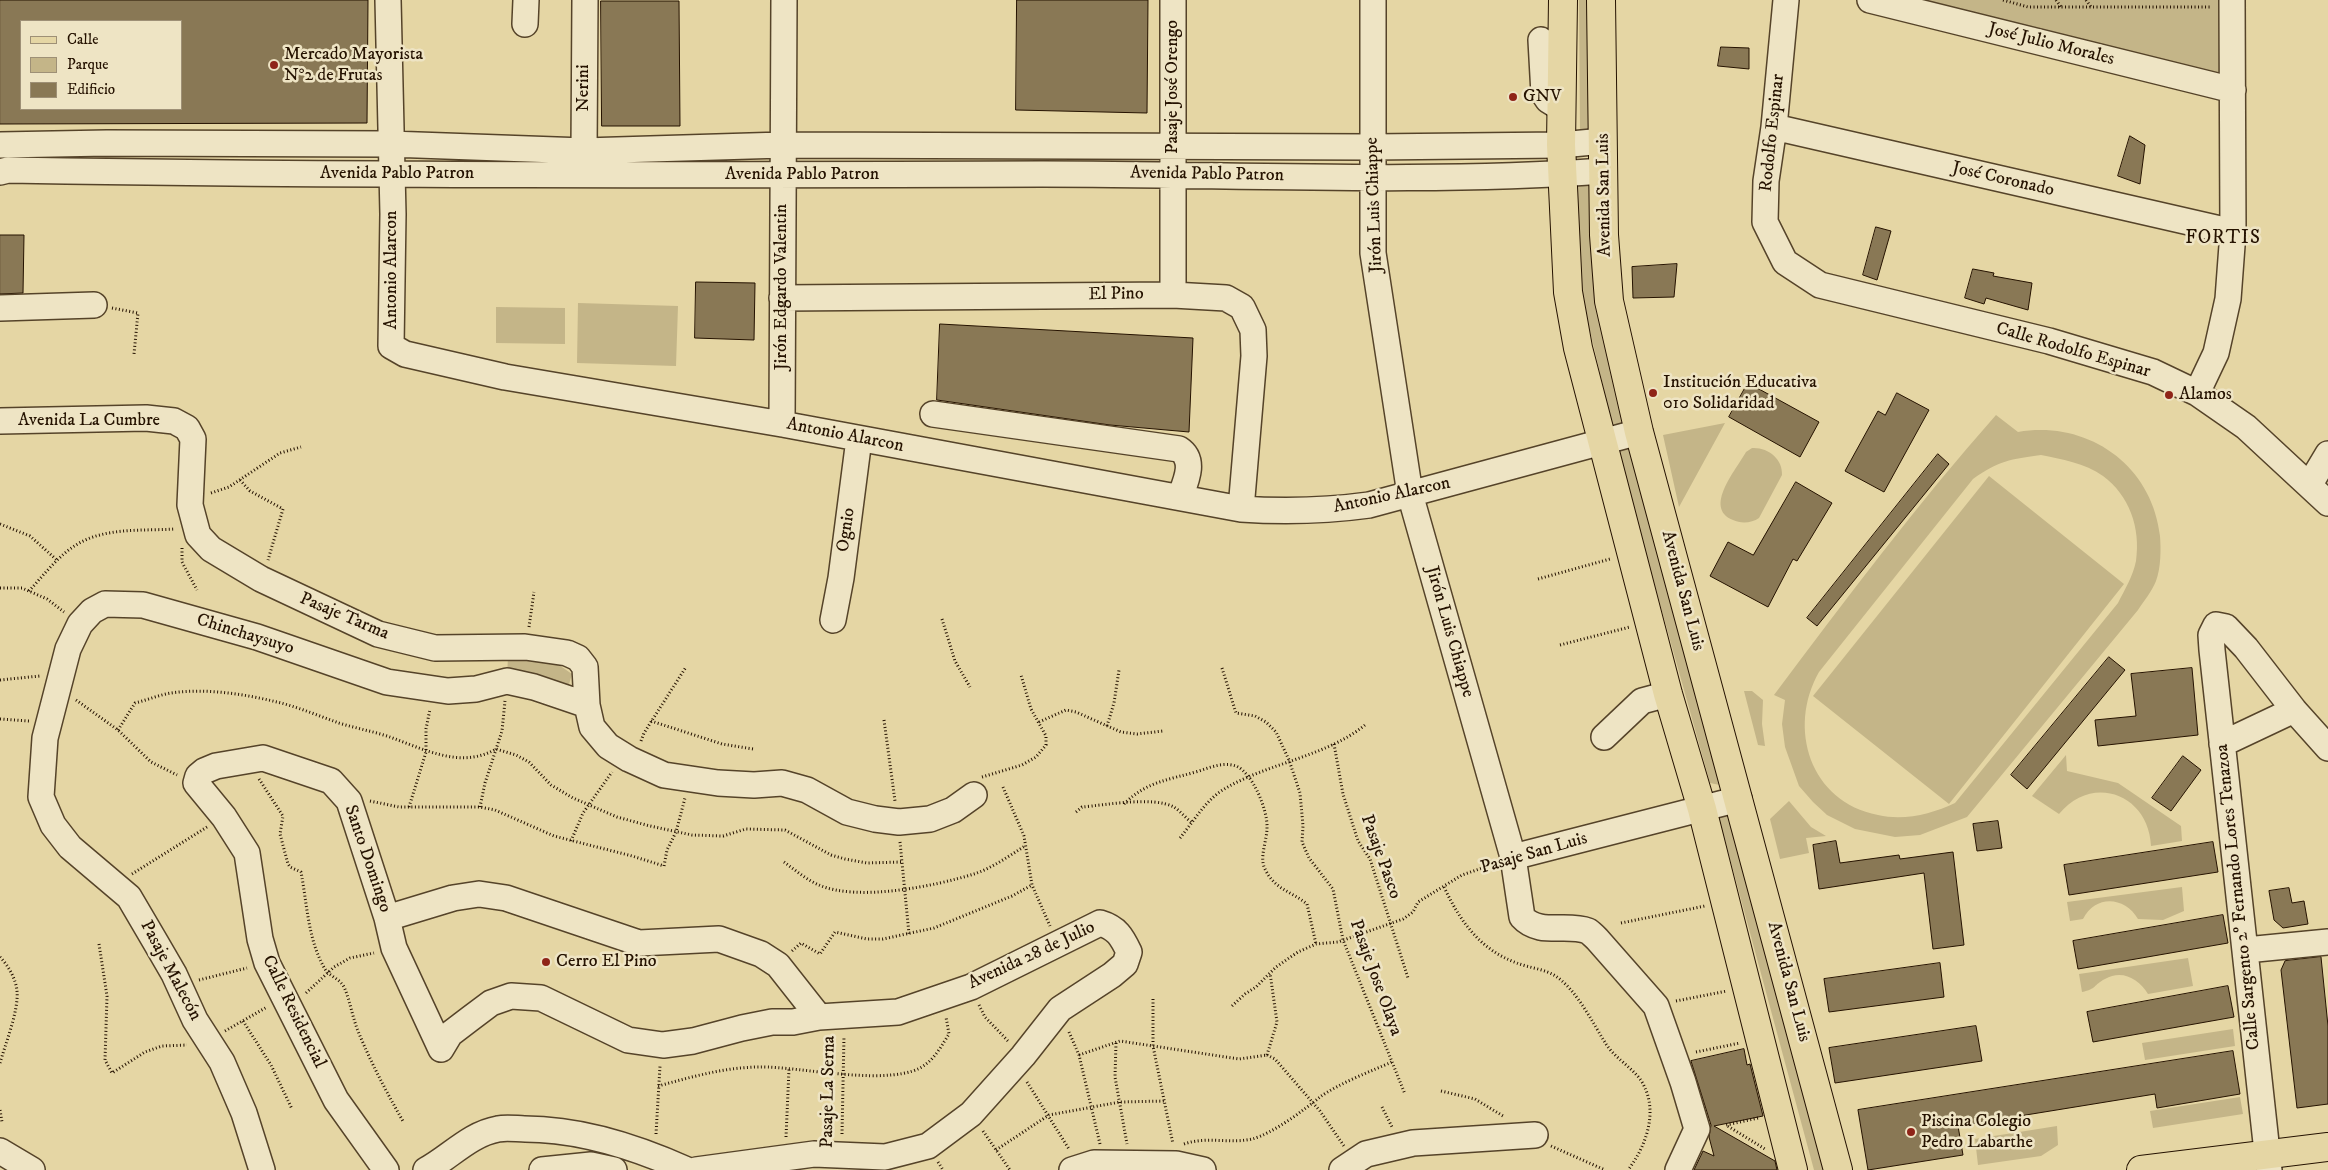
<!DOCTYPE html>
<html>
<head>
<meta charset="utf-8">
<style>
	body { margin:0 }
	#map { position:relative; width:2328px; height:1170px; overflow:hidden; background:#e5d6a4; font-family:"IM FELL DW Pica",serif }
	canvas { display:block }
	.legend { position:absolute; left:20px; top:20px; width:162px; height:90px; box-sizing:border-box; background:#eee4c4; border:1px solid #9e9076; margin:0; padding:6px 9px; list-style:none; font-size:15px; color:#251200 }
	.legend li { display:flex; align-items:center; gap:10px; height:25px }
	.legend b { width:25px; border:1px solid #9e9076 }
</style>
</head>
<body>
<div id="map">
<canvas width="2328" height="1170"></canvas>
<ul class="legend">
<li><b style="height:6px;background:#e5d6a4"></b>Calle</li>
<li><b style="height:14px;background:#c4b588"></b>Parque</li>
<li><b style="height:14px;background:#897855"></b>Edificio</li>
</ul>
</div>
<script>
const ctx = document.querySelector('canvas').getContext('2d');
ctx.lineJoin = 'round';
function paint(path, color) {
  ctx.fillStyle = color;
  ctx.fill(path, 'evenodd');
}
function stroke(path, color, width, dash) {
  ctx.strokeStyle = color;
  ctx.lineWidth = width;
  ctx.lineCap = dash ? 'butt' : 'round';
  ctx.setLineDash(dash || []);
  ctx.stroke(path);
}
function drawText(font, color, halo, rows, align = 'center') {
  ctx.font = font + ' "IM FELL DW Pica",serif';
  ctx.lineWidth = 5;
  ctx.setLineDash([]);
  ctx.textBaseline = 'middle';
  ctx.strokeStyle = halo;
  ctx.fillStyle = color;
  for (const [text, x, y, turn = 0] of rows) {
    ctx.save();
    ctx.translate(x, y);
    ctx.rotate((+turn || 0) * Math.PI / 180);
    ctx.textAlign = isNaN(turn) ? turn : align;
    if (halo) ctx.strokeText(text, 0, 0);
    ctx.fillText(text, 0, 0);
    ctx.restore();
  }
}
paint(new Path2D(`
	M1579,0H1590L1591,132H1580Z
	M1915,0H2220L2221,77Z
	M1581,178L1595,184L1624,423L1618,425L1612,424L1583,301L1575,188Z
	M578,303L678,306L676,366L577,363Z
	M496,307L565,308V344L496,343Z
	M1996,415L2018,432C2088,420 2152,465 2160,536C2161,549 2161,568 2156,581C2152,591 2144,601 2138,610L1967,817L1920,835L1895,837L1855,829L1827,815L1813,802L1799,786L1785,747L1782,724L1785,700L1774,695C1846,599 1917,504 1996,415ZM2041,455C2061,459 2085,463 2103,476C2129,495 2141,528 2136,561C2133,576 2125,589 2118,603L1955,803C1932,814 1904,821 1878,815C1810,802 1787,728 1819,672L1973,479C1998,461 2011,459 2041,455Z
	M1725,423L1679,507L1663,435Z
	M1629,444L1724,783L1720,785L1710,783L1617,450Z
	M1752,448C1768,447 1783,459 1782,475L1759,518C1752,523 1741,524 1733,520C1703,508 1736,470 1746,452Z
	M1989,476L2124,584L1949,804L1813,696Z
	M508,657L559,665L572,674L568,688L507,676Z
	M1744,691H1752L1763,700L1762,724L1765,746L1758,745Z
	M2066,755L2067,771L2118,783L2181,826L2182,841L2151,846C2149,794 2092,773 2059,814L2032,796Z
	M1789,801L1811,827L1826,836L1806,838L1809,853L1780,859L1770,819Z
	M1731,812L1829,1170H1814L1719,818L1723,814Z
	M2182,887L2184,911L2163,920L2138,919C2125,897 2096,894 2083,919L2070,921L2067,902Z
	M2188,958L2193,986L2148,994C2139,979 2122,969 2105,979C2093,985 2097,989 2082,992L2079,974Z
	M2233,1029L2235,1046L2145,1060L2142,1043Z
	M2240,1097L2243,1114L2153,1128L2150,1111Z
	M2057,1126L2058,1145L2041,1156L1978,1165L1975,1139Z`), '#c4b588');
const building = new Path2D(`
	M0,0H368L367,123L0,124ZM21,21H181V109H21Z
	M1017,0H1148L1147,113L1016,110Z
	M601,1H679L680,126H602Z
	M1721,47L1749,48V69L1718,66Z
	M2130,136L2145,145L2140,184L2118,176Z
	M1876,227L1891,231L1877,280L1863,275Z
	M0,235H24L23,293L0,294Z
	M1677,264L1674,297L1633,298L1632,267Z
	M1973,269L1994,273L1993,276L2032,283L2028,310L1986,298L1984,304L1965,298Z
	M696,282L755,283L754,340L695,338Z
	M940,324L1193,338L1189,432L1110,425L937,400Z
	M1748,383L1819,422L1800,457L1729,417Z
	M1897,393L1929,410L1884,492L1845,471L1878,411L1885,415Z
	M1938,454L1949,464L1817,626L1807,618Z
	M1796,482L1832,503L1797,561L1793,559L1768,607L1710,576L1728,542L1753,555Z
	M2109,657L2125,670L2027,789L2011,775Z
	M2192,668L2198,735L2098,746L2095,720L2136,716L2131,674Z
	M2183,756L2201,770L2171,811L2152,798Z
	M1998,821L2002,848L1977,851L1973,824Z
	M1836,841L1840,863L1899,855L1900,859L1953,852L1964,945L1933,949L1924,873L1819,889L1813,845Z
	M2213,842L2218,872L2069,895L2064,865Z
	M2289,888L2292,903L2304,901L2308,924L2283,928L2274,920L2269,891Z
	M2223,915L2228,943L2078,969L2073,941Z
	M2321,957L2328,1026V1104L2297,1108L2281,970L2285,961Z
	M1940,963L1944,997L1829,1012L1824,979Z
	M2228,986L2234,1017L2093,1042L2087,1012Z
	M1976,1026L1982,1061L1835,1083L1829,1048Z
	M1744,1049L1747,1065L1750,1064L1763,1116L1714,1126L1775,1161L1777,1170H1694L1703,1151L1714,1156L1709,1137L1711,1125L1691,1061Z
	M2233,1051L2240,1094L2157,1108L2155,1094L1958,1126L1963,1155L1868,1170L1858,1110Z`);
paint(building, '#897855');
stroke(building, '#251200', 1);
const minor = new Path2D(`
	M388,0L393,214L391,346L405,354L505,377L782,424L1241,509C1284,512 1325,511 1369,505L1639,432
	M585,0L584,151L587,167
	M1373,0V253L1410,494L1513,857L1522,917C1539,936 1567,923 1588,931C1591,933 1594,936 1597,939L1656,1006L1683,1082L1697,1129L1678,1170
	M1786,0L1774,127L1766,181L1765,222L1785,262L1820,285L2049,341L2153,372L2197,393L2246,427L2328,503
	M1870,0L2233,90
	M525,24L526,0
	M1541,40L1544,94L1548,100L1561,108
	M1774,127L2233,232
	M0,145L107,143L390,144L584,151L783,145L1372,147L1561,145L1603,141
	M0,172L8,170C353,176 698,175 1042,174C1229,174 1417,184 1603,171
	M1173,295V0
	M782,298L1173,295L1226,298L1242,307L1253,330L1254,356L1241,509
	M0,308L94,305
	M2197,393L2216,353L2228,299L2233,232L2232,0
	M933,414L1179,449C1196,460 1186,481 1180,497
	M0,421L146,418L174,421L187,428L193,439L190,505L198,535L211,549L261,579L378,634L435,648L525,647L567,653L578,658L585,667L587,705L592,727L608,746L629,759L664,775L718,783L754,785L782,783L807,790L847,812L875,819L899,822L930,819L953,810L974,795
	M782,424L784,0
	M2310,484L2328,454
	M833,620L841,578L859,439
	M1604,737L1642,701L1668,694
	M2222,744L2294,710
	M1513,857L1739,799
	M387,918L453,898L479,894L506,898L639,943L719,939L761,954L778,965L819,1017
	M2246,950L2328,942
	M441,1049L450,1034L471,1018L491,1003L511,996L541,998L628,1040L663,1045L693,1041L742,1028L772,1022H793L819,1017L898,1012L971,987L1100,923C1117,928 1122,937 1129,952L1125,964L1112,975L1060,1009L1023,1056L971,1114L928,1146L885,1157L814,1154L696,1170
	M0,1151L32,1170
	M262,1170L244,1113L222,1062L195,1020L174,974L156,943L129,897L70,847L53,825L41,797L45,738L68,649L80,624L92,611L105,604L143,605L257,637L387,682L448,691L476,689L507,681L534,687L587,705
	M386,1170L336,1100L267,963L260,939L247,853L224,817L196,783L198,776L204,771L216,766L263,758L331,781L349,801L387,918L394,948L441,1049
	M426,1170C450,1157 470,1134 498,1129C507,1127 517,1129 525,1129C581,1129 636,1147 687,1170
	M542,1170L591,1165L614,1170
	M1072,1170L1094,1163L1176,1164L1203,1170
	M1342,1170L1366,1154L1413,1143L1535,1135
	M2269,1170L2212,650L2211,635L2216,625L2226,627L2246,648L2294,710L2328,748`);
const major = new Path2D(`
	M1563,0L1561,145L1568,292L1578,348L1668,694L1702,809L1793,1170
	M1601,0L1604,235L1609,301L1639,432L1838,1170
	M2141,1170L2328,1147`);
stroke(minor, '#554329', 28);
stroke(major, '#251200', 30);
stroke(new Path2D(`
	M2003,0L2028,7H2211
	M2056,0L2061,7
	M2086,0L2091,7
	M112,308L138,313L134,354
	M240,480L250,491L283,509L268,560
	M211,493L229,487L280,453L301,447
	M0,524L30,536L58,561
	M182,548V562L197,590
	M1538,579L1610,559
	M0,588H22L47,599L64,612
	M29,591C43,576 58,556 76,545C104,527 144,531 175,529
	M942,619L955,661L970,687
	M529,627L534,592
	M1560,645L1630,627
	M1222,668L1236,713L1255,716L1266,722L1276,732L1289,760L1300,793L1303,826L1302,842L1309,858L1333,889L1343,940L1405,1094
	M0,680L40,676
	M76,700L118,730L151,762L177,775
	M0,719L29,721
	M884,720L895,801
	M651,721L722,744L753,749
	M1039,722L1066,710L1076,712L1121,732L1137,734L1163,731
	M1107,726L1114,703L1119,670
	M118,730L135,703C147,700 159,695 171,693C206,688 244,694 277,702C298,707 319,716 339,723C355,728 371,731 387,736C422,748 460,770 496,749L516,755L529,762L551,785L573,798L617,817L650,826L692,835L723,836L746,829L785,830L831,855L845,859L867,863L901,862
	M641,741L644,733L686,667
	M1334,744L1343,794L1358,841L1370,859L1408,978
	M982,777L1022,765L1036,757L1046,745V736L1031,709L1021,675
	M259,779L283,816L280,834L288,864L290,867L301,872C307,903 308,941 325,969C329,976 339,978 344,987C350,1000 352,1016 358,1031C371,1063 387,1093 404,1123
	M1003,787L1024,836L1032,885L1050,926
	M370,801L399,807H480L495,810L554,836L632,856L664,866L667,850L676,832L685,798
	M1124,804C1147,781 1169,780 1199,771C1211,767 1223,762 1236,766C1253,773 1268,811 1267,828C1267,841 1259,857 1265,869C1275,890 1291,891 1307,904L1316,944
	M409,807L426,752V729L430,709
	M480,807L485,783L502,731L505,701
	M1076,812L1082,807C1106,805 1153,796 1174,807C1180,811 1186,818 1192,823
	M1180,838C1194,821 1206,799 1226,788C1269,763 1327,756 1365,725
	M571,841L583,813L612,772
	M900,842L909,934
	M784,862C795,870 807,880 819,885C858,902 935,886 974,874C992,868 1009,856 1025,846
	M132,874L207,827
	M1444,887C1460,921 1480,950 1517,963C1529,968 1546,969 1557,977C1578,992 1592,1022 1606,1044C1615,1058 1630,1066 1640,1079C1660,1108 1647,1145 1628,1170
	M1621,923L1705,906
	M99,944L107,996L105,1060L112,1073L145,1052L162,1046L187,1045
	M792,951L801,943L820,954L835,932L867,939H883L934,928L1012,896L1032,885
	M0,957C8,965 16,979 17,991C19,1010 5,1045 0,1063
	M199,980L247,968
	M306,993L334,967L350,958L374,953
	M1153,999V1046L1173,1144
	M1676,1001L1727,991
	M979,1005L985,1017L1008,1041
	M1232,1006L1245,994L1256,987L1276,967L1298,952L1316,944L1338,942L1403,919L1413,912L1418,902L1462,875L1494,864
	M243,1021L271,1065L292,1109
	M225,1031L267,1007
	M1069,1032L1079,1055L1100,1144
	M1116,1043L1115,1077L1127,1144
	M1696,1052L1740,1043
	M1079,1055L1120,1041L1239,1059L1267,1055
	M1267,1055L1275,1059L1320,1111L1344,1146
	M1267,1055L1277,1022L1270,973
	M1027,1082L1069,1149
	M658,1086C692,1077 725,1067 760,1067C799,1066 896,1089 926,1064C936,1057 943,1043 949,1034L946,1017
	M1441,1091L1475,1099L1503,1116
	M1382,1107L1392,1127
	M0,1110L2,1122
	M1758,1118L1726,1125L1765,1149
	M983,1131L1010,1170
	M656,1134L660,1066
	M842,1134L844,1036
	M786,1137L789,1069
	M1184,1144C1207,1136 1230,1144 1252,1139C1272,1134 1304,1110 1320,1097C1338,1084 1371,1071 1392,1062
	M1551,1146L1605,1170
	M996,1150L1049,1115L1120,1102L1165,1101
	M938,1162L943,1170`), '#251200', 3, [1, 2.5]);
stroke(minor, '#eee4c4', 25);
stroke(major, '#e5d6a4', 28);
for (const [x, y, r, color] of [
	[274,65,5,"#8f2418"],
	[1513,97,5,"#8f2418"],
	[1653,393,5,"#8f2418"],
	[2169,395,5,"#8f2418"],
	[546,962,5,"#8f2418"],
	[1911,1132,5,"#8f2418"]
]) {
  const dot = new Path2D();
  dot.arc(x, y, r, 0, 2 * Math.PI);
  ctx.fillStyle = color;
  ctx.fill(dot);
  stroke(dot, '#eee4c4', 2);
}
drawText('18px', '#251200', '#eee4c4', [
	["José Julio Morales",2051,45,14],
	["Pasaje José Orengo",1173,87,-90],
	["Nerini",584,88,-90],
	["Rodolfo Espinar",1773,133,-84],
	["Avenida Pablo Patron",397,174],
	["Avenida Pablo Patron",802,175],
	["Avenida Pablo Patron",1207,175,1],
	["José Coronado",2003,180,13],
	["Avenida San Luis",1605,195,-91],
	["Jirón Luis Chiappe",1375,205,-92],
	["Antonio Alarcon",392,270,-90],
	["Jirón Edgardo Valentin",782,287,-90],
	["El Pino",1116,295,-1],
	["Calle Rodolfo Espinar",2073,351,16],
	["Avenida La Cumbre",89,421],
	["Antonio Alarcon",845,436,11],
	["Antonio Alarcon",1392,496,-12],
	["Ognio",847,530,-82],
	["Avenida San Luis",1682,591,75],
	["Pasaje Tarma",344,617,23],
	["Jirón Luis Chiappe",1449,632,74],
	["Chinchaysuyo",245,635,17],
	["Pasaje San Luis",1534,854,-16],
	["Pasaje Pasco",1380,857,70],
	["Santo Domingo",367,859,71],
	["Calle Sargento 2º Fernando Lores Tenazoa",2239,897,-96],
	["Avenida 28 de Julio",1032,956,-25],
	["Pasaje Malecón",170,971,62],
	["Pasaje Jose Olaya",1375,978,70],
	["Avenida San Luis",1788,982,75],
	["Calle Residencial",293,1012,64],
	["Pasaje La Serna",829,1092,-89]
]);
drawText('18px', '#251200', '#eee4c4', [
	["Mercado Mayorista",284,55],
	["N°2 de Frutas",284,76],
	["GNV",1523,97],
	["Institución Educativa",1663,383],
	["010 Solidaridad",1663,404],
	["Alamos",2179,395],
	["Cerro El Pino",556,962],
	["Piscina Colegio",1921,1122],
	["Pedro Labarthe",1921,1143]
], 'left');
ctx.letterSpacing = '1px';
drawText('19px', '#251200', '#eee4c4', [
	["FORTIS",2223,239]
]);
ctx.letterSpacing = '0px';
</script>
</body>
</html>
